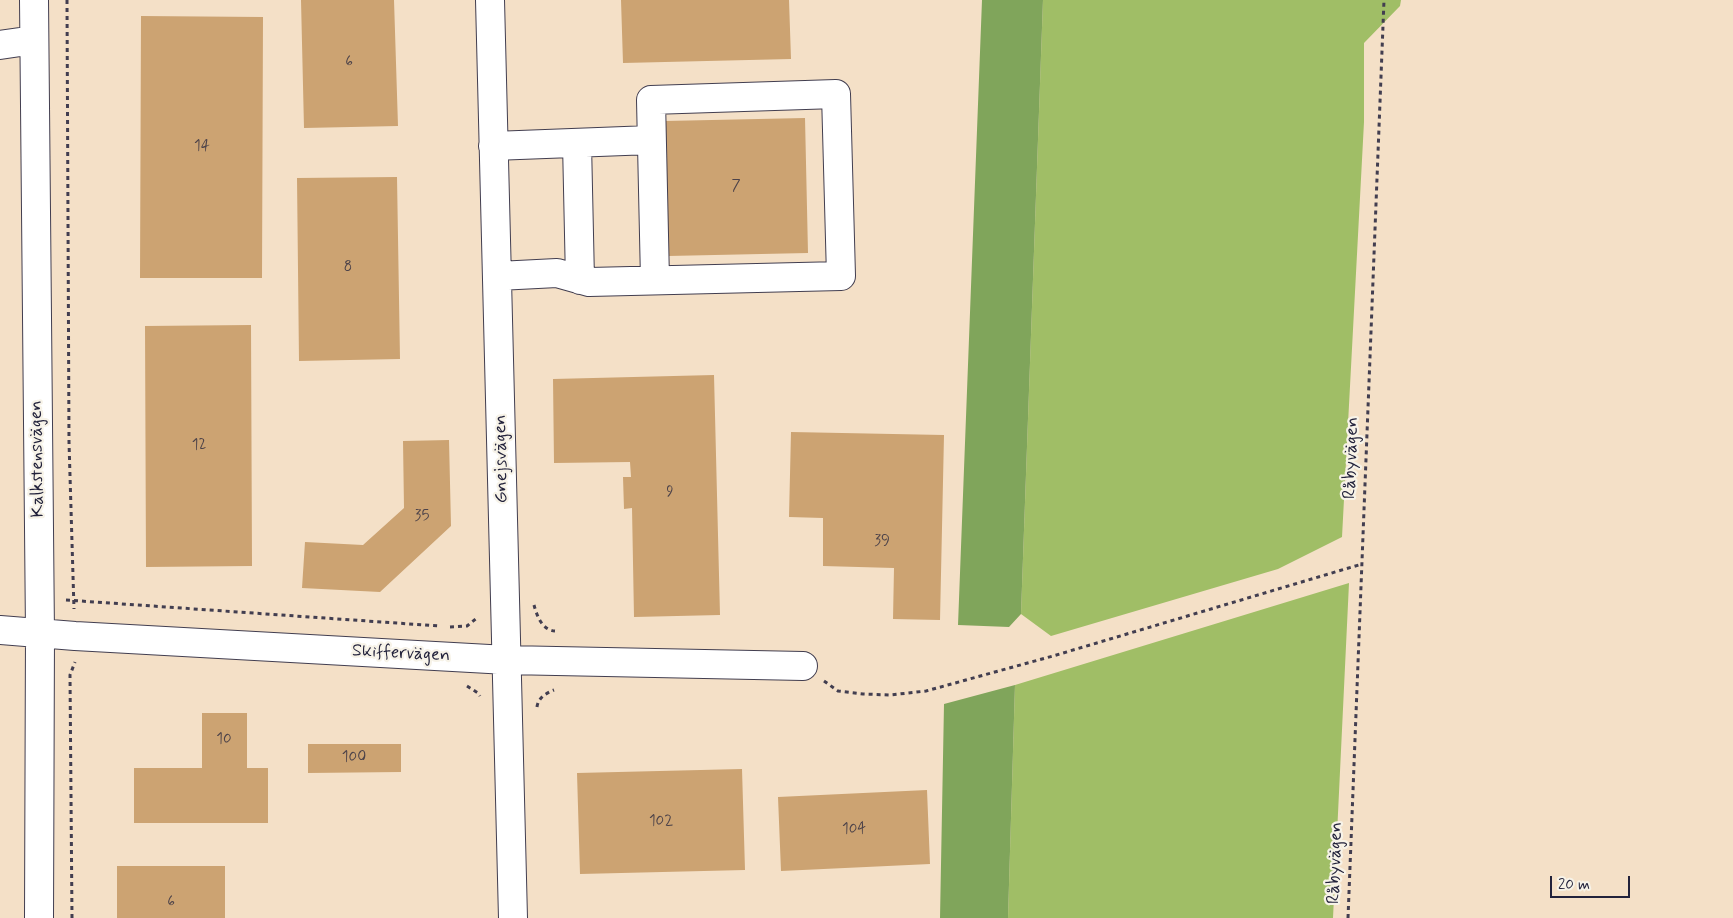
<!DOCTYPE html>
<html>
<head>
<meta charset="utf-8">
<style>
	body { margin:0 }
	#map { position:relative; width:1733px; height:918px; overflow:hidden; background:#f4e0c7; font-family:Mynerve,sans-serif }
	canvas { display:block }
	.scale { position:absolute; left:1550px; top:876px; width:80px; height:22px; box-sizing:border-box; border:2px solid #22223b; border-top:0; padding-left:6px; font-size:15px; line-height:18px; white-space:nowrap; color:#22223b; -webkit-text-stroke:4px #f7f3e8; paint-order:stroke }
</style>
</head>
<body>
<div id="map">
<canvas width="1733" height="918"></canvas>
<div class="scale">20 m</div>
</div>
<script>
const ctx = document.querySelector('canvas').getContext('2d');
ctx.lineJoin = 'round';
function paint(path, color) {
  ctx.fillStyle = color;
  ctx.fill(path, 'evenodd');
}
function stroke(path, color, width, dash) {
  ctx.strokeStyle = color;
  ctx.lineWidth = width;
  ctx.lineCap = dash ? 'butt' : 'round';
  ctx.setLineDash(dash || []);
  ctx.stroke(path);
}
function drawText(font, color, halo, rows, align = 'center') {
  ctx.font = font + ' Mynerve,sans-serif';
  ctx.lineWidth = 4.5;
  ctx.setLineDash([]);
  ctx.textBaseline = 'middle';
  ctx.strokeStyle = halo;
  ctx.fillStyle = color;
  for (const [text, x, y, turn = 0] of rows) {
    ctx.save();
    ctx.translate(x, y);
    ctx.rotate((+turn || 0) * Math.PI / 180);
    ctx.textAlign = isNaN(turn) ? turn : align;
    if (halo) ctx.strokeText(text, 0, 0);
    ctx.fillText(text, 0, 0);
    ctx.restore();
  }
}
paint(new Path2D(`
	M1043,0H1401L1400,6L1364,43V122L1342,537L1278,569L1051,636L1021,614Z
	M1349,583L1333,918H1008L1015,685Z`), '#a0be66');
paint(new Path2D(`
	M982,0H1043L1021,614L1009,627L958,625Z
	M1015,685L1008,918H940L944,704Z`), '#80a55b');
paint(new Path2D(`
	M301,0H394L398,126L304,128Z
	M621,0H789L791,59L623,63Z
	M141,16L263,17L262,278H140Z
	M805,118L808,253L668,256L665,121Z
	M397,177L400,359L299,361L297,178Z
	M251,325L252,566L146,567L145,326Z
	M714,375L720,615L634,617L632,508L624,509L623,477H631L630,462L554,463L553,379Z
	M791,432L944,435L940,620L893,619L894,568L823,566V518L789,517Z
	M449,440L451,526L380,592L302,588L305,542L363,545L404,508L403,441Z
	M202,713H247V768H268V823H134V768H202Z
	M308,744H401V772L308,773Z
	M742,769L745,870L580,874L577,773Z
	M927,790L930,864L781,871L778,797Z
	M117,866H225V918H117Z`), '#cca372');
const minor = new Path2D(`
	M34,0L40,633L39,918
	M490,0L513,918
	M0,45L34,40
	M577,143L580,280
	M493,146L651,140
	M498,276L557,273L589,282L841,276L836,94L651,100L655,280
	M0,630L75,636L507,660L803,666`);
stroke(minor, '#423e50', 30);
stroke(new Path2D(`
	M67,0L69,442L74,609
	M66,600L439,626
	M534,605C537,616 542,630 555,631
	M450,627L467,626L478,617
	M824,681L838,691L863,694L890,695L926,691L1053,656L1362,564
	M467,686L478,693L480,696
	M537,707C538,698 546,693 554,690
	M72,918L70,675L75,662
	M1348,918L1384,0`), '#423e50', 3, [4, 4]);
stroke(minor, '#fff', 28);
drawText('15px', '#4c4249', null, [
	["6",349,63],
	["14",202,147],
	["7",736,187],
	["8",348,268],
	["12",199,446],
	["9",670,493],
	["35",422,517],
	["39",882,542],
	["10",224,740],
	["100",354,758],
	["102",661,822],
	["104",854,830],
	["6",171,903]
]);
drawText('18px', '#22223b', '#f7f3e8', [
	["Råbyvägen",1352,458,-88],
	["Kalkstensvägen",38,459,-91],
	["Gnejsvägen",502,459,-91],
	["Skiffervägen",401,654,3],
	["Råbyvägen",1336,863,-88]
]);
</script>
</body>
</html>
